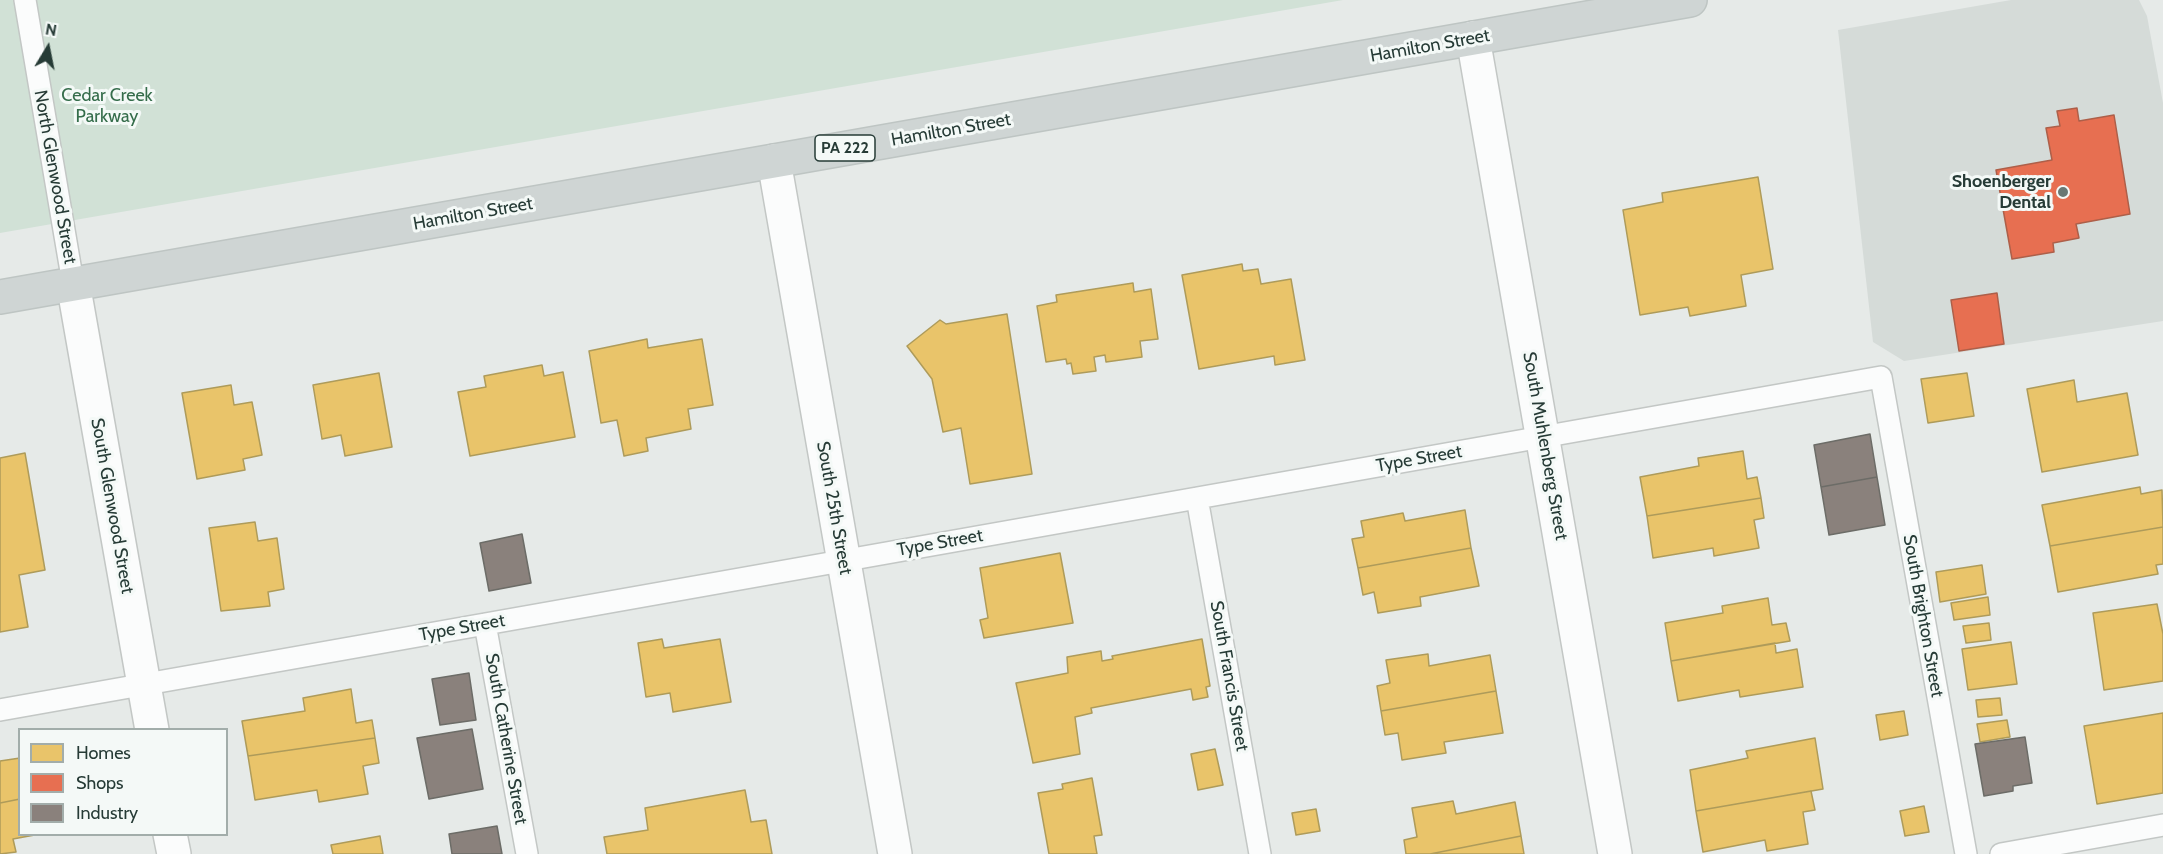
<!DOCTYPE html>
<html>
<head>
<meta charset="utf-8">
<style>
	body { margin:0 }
	#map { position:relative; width:2163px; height:854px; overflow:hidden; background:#e6eae8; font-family:Cabin,sans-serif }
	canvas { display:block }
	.legend { position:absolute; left:18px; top:728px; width:210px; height:108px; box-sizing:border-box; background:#f4f9f7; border:2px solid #a2adaa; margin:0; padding:8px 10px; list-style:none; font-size:18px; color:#263b36 }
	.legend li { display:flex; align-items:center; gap:12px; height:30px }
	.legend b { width:30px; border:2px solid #a2adaa }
	.north { position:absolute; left:18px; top:18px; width:60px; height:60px; -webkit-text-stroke:4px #f4f9f7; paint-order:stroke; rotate:10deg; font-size:16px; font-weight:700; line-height:24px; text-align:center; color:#263b36 }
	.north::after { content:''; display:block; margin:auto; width:21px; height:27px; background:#263b36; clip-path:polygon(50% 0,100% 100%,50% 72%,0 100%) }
</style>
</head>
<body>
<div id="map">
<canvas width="2163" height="854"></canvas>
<ul class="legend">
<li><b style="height:16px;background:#e9c46a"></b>Homes</li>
<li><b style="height:16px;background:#e76f51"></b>Shops</li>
<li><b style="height:16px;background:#8a817c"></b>Industry</li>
</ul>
<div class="north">N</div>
</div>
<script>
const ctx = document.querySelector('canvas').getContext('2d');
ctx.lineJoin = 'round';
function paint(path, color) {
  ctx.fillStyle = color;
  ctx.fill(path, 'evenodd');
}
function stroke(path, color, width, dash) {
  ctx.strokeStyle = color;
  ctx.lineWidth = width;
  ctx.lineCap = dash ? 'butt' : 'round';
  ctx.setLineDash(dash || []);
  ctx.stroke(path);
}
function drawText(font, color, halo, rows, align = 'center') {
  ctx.font = font + ' Cabin,sans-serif';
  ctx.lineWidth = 6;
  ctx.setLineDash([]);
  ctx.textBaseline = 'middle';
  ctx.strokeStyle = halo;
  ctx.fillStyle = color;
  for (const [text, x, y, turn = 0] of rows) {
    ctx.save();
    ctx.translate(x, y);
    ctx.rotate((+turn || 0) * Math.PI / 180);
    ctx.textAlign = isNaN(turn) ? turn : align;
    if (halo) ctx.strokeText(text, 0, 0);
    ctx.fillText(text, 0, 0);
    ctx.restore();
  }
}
paint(new Path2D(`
	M2011,0H2139L2147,16L2163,103V321L1904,361L1873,342L1838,30Z`), '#d5dbd8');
paint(new Path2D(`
	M0,0H1343L0,233Z`), '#d1e1d6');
const homes = new Path2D(`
	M1758,177L1773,269L1741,275L1746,306L1690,316L1688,307L1640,315L1623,210L1663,202L1662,193Z
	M1242,264L1243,271L1258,269L1261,284L1291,279L1305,360L1275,365L1274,356L1199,369L1182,275Z
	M1133,283L1134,292L1151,289L1158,339L1140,341L1142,357L1106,362L1105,355L1094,357L1096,371L1073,374L1071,363L1067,364L1066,359L1046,362L1037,306L1057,302L1056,295Z
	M1007,314L1032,474L970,484L961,428L943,432L932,379L907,346L940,320L946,324Z
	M647,339L648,348L702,339L713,405L688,409L691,429L646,438L648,451L624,456L617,420L601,423L589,351Z
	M542,365L544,376L563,372L575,437L470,456L458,392L486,387L484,376Z
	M379,373L392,447L345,456L341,435L322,439L313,385Z
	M1967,373L1974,416L1928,423L1921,379Z
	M2074,380L2077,402L2127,393L2138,455L2042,472L2027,389Z
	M231,385L234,405L252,402L262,455L243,459L245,470L197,479L182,393Z
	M1743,451L1747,479L1757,477L1761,498L1647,516L1640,477L1699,466L1698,458Z
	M25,453L45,570L19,575L28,627L0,632V458Z
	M2140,487L2141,494L2162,490L2163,527L2050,546L2042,505Z
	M1761,498L1764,518L1754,520L1759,548L1714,556L1713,548L1653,558L1647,516Z
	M1465,510L1471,548L1358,568L1352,539L1364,537L1361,521L1403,513L1405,521Z
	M255,522L258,541L277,538L284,589L268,592L270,606L221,611L209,528Z
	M2163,527V564L2156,565L2158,574L2058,592L2050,546Z
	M1471,548L1479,586L1420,597L1421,606L1378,613L1374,592L1363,595L1358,568Z
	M1060,553L1073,623L984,638L980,620L988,618L980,568Z
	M1982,565L1986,594L1940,602L1936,572Z
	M1988,597L1990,615L1954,620L1951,603Z
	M1768,598L1772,625L1786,623L1790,641L1671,661L1665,623L1723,613L1722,606Z
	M2157,604L2163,634V681L2104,690L2093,613Z
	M1989,623L1991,640L1966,643L1963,626Z
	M662,639L664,648L720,639L731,702L673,712L670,693L646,697L638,643Z
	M1202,639L1210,686L1206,687L1208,697L1193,700L1191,689L1091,708L1092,713L1075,717L1080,754L1033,763L1016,683L1068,673L1067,657L1101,651L1102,661L1113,659L1112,656Z
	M2011,642L2017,684L1968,690L1962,649Z
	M1775,643L1776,653L1797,649L1803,687L1740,697L1739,690L1678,701L1671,661Z
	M1428,654L1429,666L1490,655L1496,691L1381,711L1377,686L1390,683L1386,660Z
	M351,689L356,723L372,720L375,738L248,756L242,721L305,711L303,698Z
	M1496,691L1503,733L1444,742L1446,753L1402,760L1398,733L1385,735L1381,711Z
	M2000,698L2002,715L1978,717L1976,700Z
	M1904,711L1908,735L1880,740L1876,715Z
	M2163,713V793L2097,804L2084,726Z
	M2007,720L2010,737L1980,742L1977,724Z
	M375,738L379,763L363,766L368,794L319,802L317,790L255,800L248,756Z
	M1815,738L1823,789L1696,811L1690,770L1748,758L1746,751Z
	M1215,749L1223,785L1198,790L1191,754Z
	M20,758V799L0,803V761Z
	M1092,778L1102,835L1094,836L1097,854H1049L1038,793L1063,789L1062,784Z
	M745,790L751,822L766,820L772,854H607L604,837L648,830L645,808Z
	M1811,791L1815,810L1803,812L1808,844L1767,851L1765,840L1703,852L1696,811Z
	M20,799V834H40L13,839L16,852L0,854V803Z
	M1453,801L1456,814L1515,802L1521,836L1430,854H1406L1404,840L1417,837L1412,808Z
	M1924,806L1929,832L1905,836L1900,811Z
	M1316,809L1320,831L1296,835L1292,813Z
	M380,836L383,854H333L331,845Z
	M1521,836L1524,854H1430Z`);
paint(homes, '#e9c46a');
stroke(homes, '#ae9b5a', 1.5);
const shops = new Path2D(`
	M2077,108L2079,121L2114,115L2130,214L2076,224L2079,238L2053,243L2054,252L2012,259L1996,170L2052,160L2046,128L2060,126L2057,111Z
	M1997,293L2004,344L1959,351L1951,300Z`);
paint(shops, '#e76f51');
stroke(shops, '#ad5f49', 1.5);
const industry = new Path2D(`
	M1870,434L1877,477L1821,487L1814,445Z
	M1877,477L1885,525L1829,535L1821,487Z
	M522,534L531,583L489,591L480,543Z
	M469,673L476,720L440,725L432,679Z
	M472,729L483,789L429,799L417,738Z
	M2025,737L2032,783L2013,786V791L1984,796L1975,744Z
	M497,826L502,854H452L449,834Z`);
paint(industry, '#8a817c');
stroke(industry, '#6c6c67', 1.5);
const service = new Path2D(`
	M25,0L73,283
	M1197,498L1260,854
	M485,624L527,854
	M0,710L1881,377L1966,854
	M2001,854L2163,825`);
const minor = new Path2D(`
	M1473,38L1615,854
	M774,161L895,854
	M73,283L152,730
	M170,834L174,854`);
const primary = new Path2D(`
	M0,297L1690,0`);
stroke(service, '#c3c7c5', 24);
stroke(minor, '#c3c7c5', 36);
stroke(primary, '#bec5c3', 36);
stroke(service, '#fbfcfc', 21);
stroke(minor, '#fbfcfc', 33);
stroke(primary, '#cfd5d4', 33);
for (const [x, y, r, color] of [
	[2063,192,6,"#697874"]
]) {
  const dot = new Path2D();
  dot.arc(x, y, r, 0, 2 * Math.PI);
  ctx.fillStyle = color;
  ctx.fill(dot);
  stroke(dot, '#f4f9f7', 2);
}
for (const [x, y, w] of [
	[845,148,60]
]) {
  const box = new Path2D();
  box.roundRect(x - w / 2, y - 13, w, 26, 4.5);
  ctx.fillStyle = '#f4f9f7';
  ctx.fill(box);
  stroke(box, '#263b36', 1.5);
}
drawText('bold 16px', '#263b36', null, [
	["PA 222",845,148]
]);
drawText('18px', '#263b36', '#f4f9f7', [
	["Hamilton Street",1430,46,-10],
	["Hamilton Street",951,130,-10],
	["North Glenwood Street",55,177,80],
	["Hamilton Street",473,214,-10],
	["South Muhlenberg Street",1545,446,80],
	["Type Street",1419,459,-10],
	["South Glenwood Street",112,506,80],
	["South 25th Street",834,508,80],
	["Type Street",940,543,-10],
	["South Brighton Street",1923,616,80],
	["Type Street",462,628,-10],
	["South Francis Street",1229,676,80],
	["South Catherine Street",506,739,80]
]);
drawText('18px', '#356d4b', '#f4f9f7', [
	["Cedar Creek",107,96],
	["Parkway",107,117]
]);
drawText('bold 18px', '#263b36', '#f4f9f7', [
	["Shoenberger",2051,182],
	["Dental",2051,203]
], 'right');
</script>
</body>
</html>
